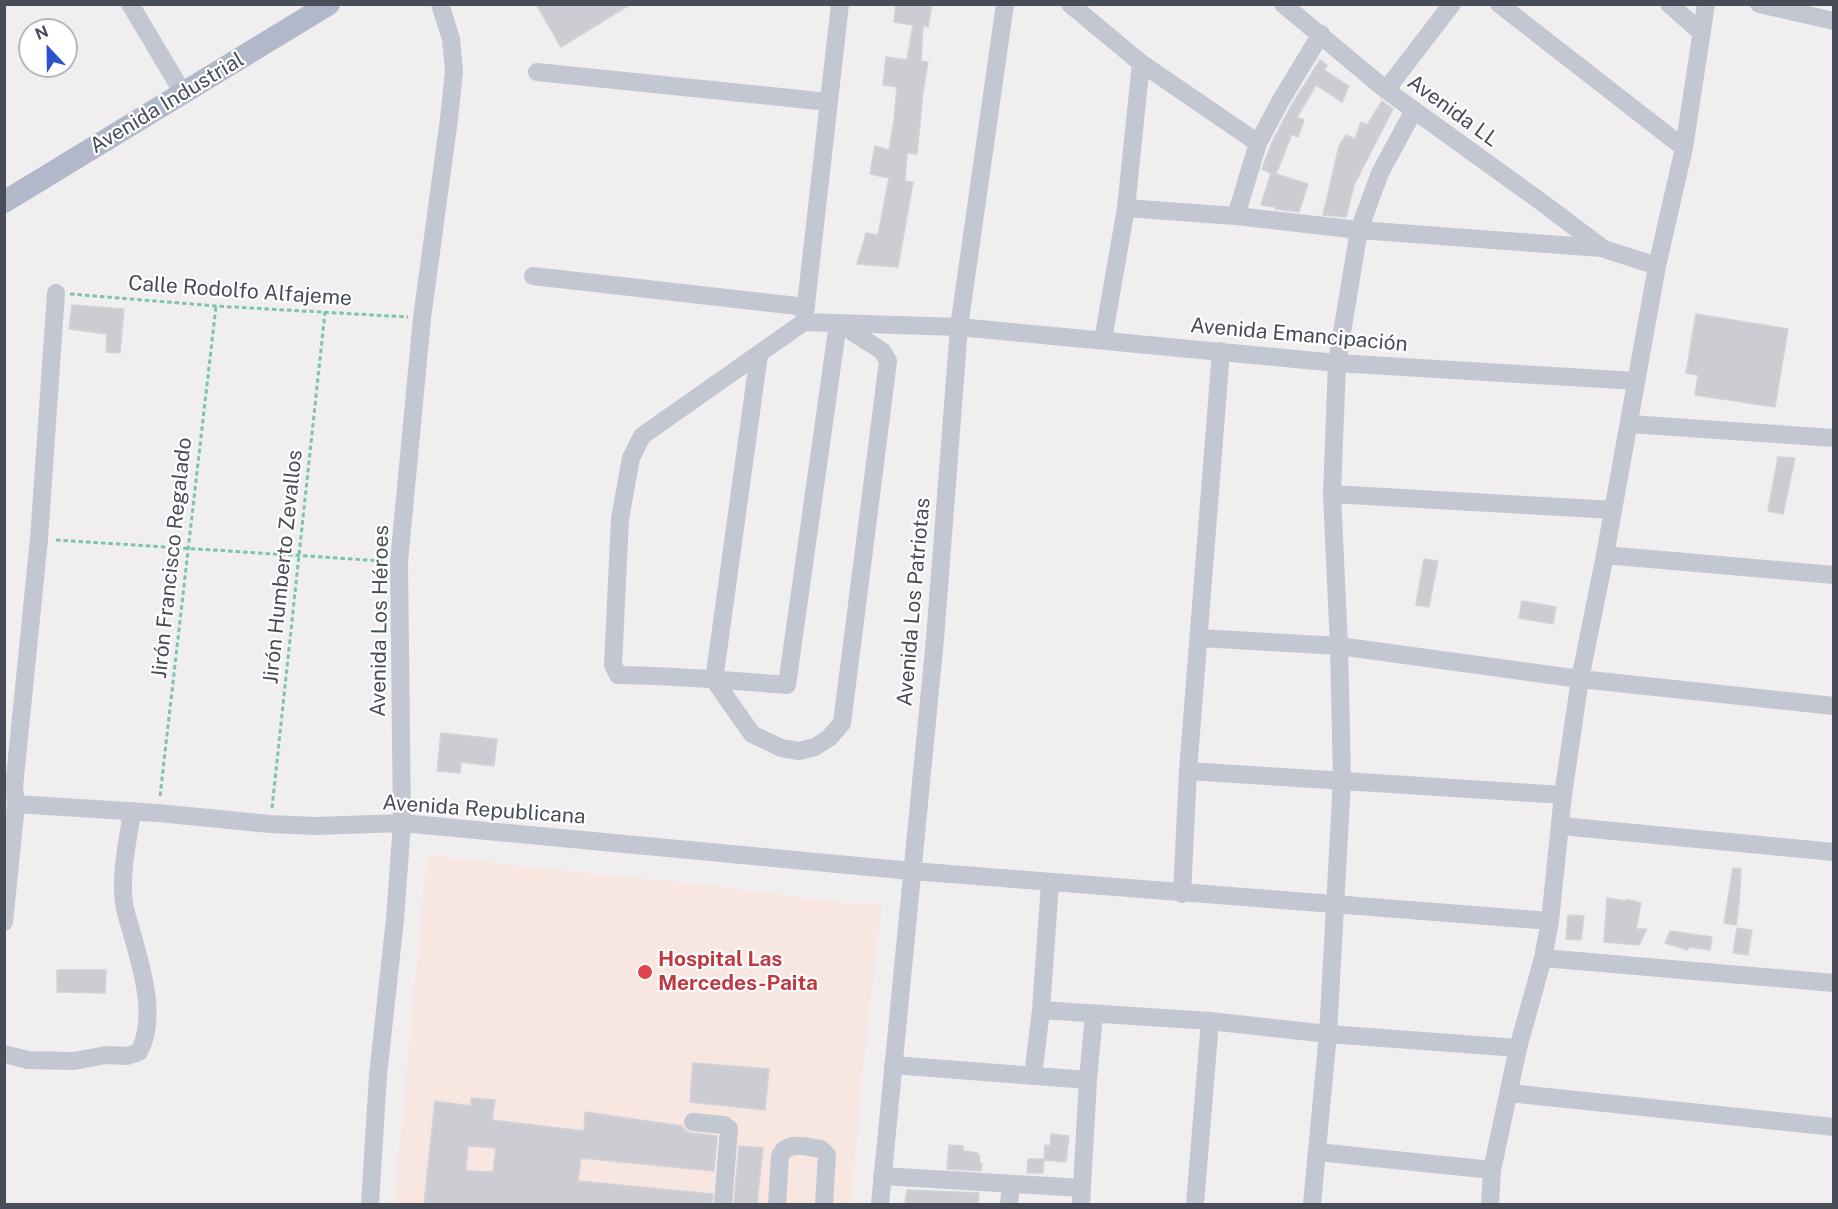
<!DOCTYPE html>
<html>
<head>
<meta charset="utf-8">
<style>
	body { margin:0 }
	#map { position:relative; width:1838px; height:1209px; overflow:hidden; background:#f0eeee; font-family:"Public Sans",sans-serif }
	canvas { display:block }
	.frame { position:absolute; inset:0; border:6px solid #484d59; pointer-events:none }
	.north { position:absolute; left:18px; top:18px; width:60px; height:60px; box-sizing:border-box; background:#fff; border:2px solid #b6b8bd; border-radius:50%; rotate:338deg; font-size:16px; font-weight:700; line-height:24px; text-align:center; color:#484d59 }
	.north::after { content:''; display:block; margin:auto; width:21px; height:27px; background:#2c52cc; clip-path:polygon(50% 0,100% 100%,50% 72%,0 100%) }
</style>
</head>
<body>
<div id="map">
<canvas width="1838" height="1209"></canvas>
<div class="frame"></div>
<div class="north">N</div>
</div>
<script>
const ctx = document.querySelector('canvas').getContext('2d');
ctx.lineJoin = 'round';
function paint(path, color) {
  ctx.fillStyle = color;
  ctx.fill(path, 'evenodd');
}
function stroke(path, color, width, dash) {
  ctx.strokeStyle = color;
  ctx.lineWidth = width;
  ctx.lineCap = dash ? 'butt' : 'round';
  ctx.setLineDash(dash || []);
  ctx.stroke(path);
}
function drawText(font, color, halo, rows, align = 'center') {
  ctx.font = font + ' "Public Sans",sans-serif';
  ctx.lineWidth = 4.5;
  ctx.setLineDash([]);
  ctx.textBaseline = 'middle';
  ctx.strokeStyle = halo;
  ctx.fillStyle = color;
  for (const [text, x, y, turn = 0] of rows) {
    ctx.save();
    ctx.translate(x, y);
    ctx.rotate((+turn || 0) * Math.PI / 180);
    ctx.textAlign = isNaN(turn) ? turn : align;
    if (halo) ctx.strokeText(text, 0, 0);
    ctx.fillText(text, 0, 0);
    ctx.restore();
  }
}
paint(new Path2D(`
	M427,855L592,874L702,884L842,903L882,905L866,1038L851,1204H394Z`), '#f8e7e0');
const building = new Path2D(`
	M536,4H631L561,47Z
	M896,4H932L928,27L923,26L921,61L928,62L923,92L917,154L907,153L905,181L913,182L898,267L857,264L866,233L878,235L889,178L870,174L875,146L889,150L894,121L897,87L883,85L886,57L907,60L913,25L894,22Z
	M1320,60L1327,65L1324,70L1349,86L1342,102L1316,85L1297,117L1304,120L1298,137L1292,134L1276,174L1308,184L1299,212L1275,209L1276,207L1261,205L1271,173L1262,169L1272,142L1291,106Z
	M1382,101L1393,109L1354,185L1346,217L1323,215L1339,146L1346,135L1355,139L1361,122L1367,125Z
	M72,305L124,309L120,353L106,352L107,334L69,329Z
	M1696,314L1788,329L1775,407L1695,395L1698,375L1686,373Z
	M1778,457L1795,458L1783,514L1768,511Z
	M1424,559L1438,561L1429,607L1416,605Z
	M1522,601L1556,607L1553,624L1519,618Z
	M441,733L497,739L494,766L461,762L460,773L437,771Z
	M1733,868L1741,869L1739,904L1736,925L1724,923Z
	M1607,898L1627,901V899L1641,903L1636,929H1647L1639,945L1604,942Z
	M1568,915L1584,916L1581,940L1566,939Z
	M1737,928L1752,930L1748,955L1733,953Z
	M1670,931L1712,937L1710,950L1689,947L1688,950L1665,943Z
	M57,970H106L105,993L57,992Z
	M693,1063L769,1069L765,1110L690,1102Z
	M471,1098L495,1100L492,1120L584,1131L585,1112L682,1126L685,1131L691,1133L717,1136L714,1171L581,1158L578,1181L713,1194L712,1204H424L435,1101L471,1106ZM468,1146L496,1148L493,1172L466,1171Z
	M1051,1134L1069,1136L1066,1162L1044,1160L1045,1145L1050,1146Z
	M949,1145L963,1146V1151L978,1153V1156H980L979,1163H982L981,1171L947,1169Z
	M739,1146L763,1148L757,1204H734Z
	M1028,1159H1044L1043,1173H1027Z
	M907,1190L979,1193L978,1204H905Z`);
paint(building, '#ccccd2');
stroke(building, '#d2d3d8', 1.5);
stroke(new Path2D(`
	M70,294L216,306L408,317
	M56,540L384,561
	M160,796L216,306
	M272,808L325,312`), '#7cc4ae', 3, [4.5, 3]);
stroke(new Path2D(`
	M130,4L183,93
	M1070,4L1141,63L1258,143
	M1283,4L1386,90L1540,201L1601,247
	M1499,4L1684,148
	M1669,4L1702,33
	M1759,4L1834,21
	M537,72L829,102
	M1386,90L1452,4
	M1126,208L1236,216L1359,230L1601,248L1657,266
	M1236,216L1258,143L1281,100L1321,34
	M533,276L806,307
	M804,322L840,4
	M1103,340L1126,208L1141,63
	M759,354L714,680L752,734L781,748L799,751L815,747L829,738L842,723L888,361L882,351L838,323L787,685C731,681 674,675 618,675L613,665L620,519L631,458L642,436L804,322L959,327L1337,363L1636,381
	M1630,424L1834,438
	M1332,494L1613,510
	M1605,555L1834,575
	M1200,638L1339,646L1580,679L1834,706
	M1188,771L1563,795
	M16,804L158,813L270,824L316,826L402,823L912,871L1550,921
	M1561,826L1834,852
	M1182,894L1188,771L1221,351
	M4,922L16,804L14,787L39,539L56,293
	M1543,958L1834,983
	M1041,1010L1210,1021L1328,1034L1518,1048
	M4,1054L28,1060L74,1061L106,1055L127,1056L139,1052C158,1017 141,966 131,930C129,922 125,912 124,903C120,873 128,841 132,811
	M893,1065L1088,1080
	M1033,1076L1041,1010L1050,883
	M1509,1093L1834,1127
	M693,1122L724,1125L729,1129L723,1204
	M1317,1152L1492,1170
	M882,1176L1082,1188
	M370,1204L378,1075L395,919L402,823L399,562L422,318L449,119L454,71L451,39L440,4
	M777,1204L780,1156C787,1140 807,1147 821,1149L827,1155L824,1204
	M880,1204L935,639L959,327L1005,4
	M1009,1204L1011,1185
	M1081,1204L1088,1080L1094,1015
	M1195,1204L1210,1021
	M1312,1204L1328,1034L1342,780L1339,646L1332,494L1337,363L1359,230L1380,173L1414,110
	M1490,1204L1492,1170L1518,1048L1543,958L1550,921L1563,795L1580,679L1605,555L1657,266L1684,148L1706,4`), '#c2c7d1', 18);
stroke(new Path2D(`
	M4,202L329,4`), '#b0b8ca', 22);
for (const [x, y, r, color] of [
	[645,972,8,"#e0444e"]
]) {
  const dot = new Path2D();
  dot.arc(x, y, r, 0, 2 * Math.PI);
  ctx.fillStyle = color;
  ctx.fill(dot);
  stroke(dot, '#fff', 2);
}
drawText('21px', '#484d59', '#fff', [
	["Avenida Industrial",167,103,-31],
	["Avenida LL",1453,111,36],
	["Calle Rodolfo Alfajeme",240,291,4],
	["Avenida Emancipación",1299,335,5],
	["Jirón Francisco Regalado",172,558,-84],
	["Jirón Humberto Zevallos",283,567,-84],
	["Avenida Los Patriotas",914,602,-85],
	["Avenida Los Héroes",380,621,-89],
	["Avenida Republicana",484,810,4]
]);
drawText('bold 21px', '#be3a42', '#fff', [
	["Hospital Las",658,960],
	["Mercedes-Paita",658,984]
], 'left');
</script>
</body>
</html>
